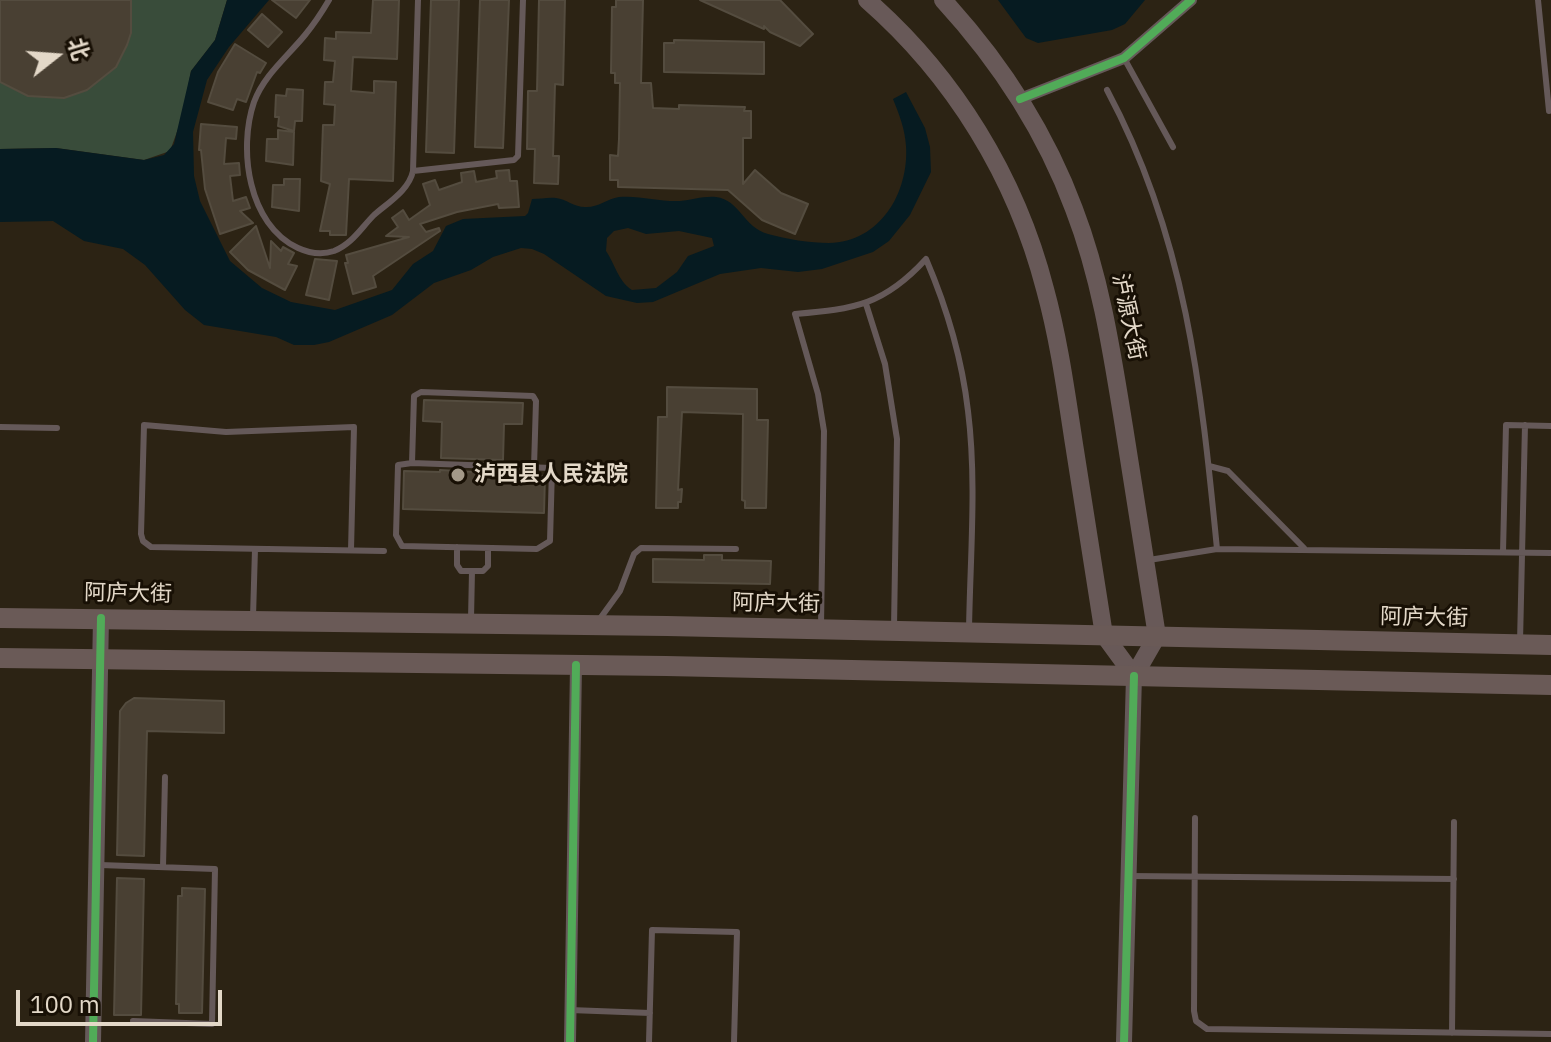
<!DOCTYPE html>
<html>
<head>
<meta charset="utf-8">
<style>
	body { margin:0 }
	#map { position:relative; width:1551px; height:1042px; overflow:hidden; background:#2c2314; font-family:"IBM Plex Sans","Noto Sans SC",sans-serif }
	canvas { display:block }
	.north { position:absolute; left:16px; top:16px; width:80px; height:80px; -webkit-text-stroke:6px #181005; paint-order:stroke; rotate:73deg; font-size:22px; font-weight:700; line-height:32px; text-align:center; color:#e3d8c8 }
	.north::after { content:''; display:block; margin:auto; width:28px; height:36px; background:#e3d8c8; clip-path:polygon(50% 0,100% 100%,50% 72%,0 100%) }
	.scale { position:absolute; left:16px; top:990px; width:206px; height:36px; box-sizing:border-box; border:4px solid #e3d8c8; border-top:0; padding-left:10px; font-size:24px; line-height:28px; white-space:nowrap; color:#e3d8c8; -webkit-text-stroke:6px #181005; paint-order:stroke }
</style>
</head>
<body>
<div id="map">
<canvas width="1551" height="1042"></canvas>
<div class="north">北</div>
<div class="scale">100 m</div>
</div>
<script>
const ctx = document.querySelector('canvas').getContext('2d');
ctx.lineJoin = 'round';
function paint(path, color) {
  ctx.fillStyle = color;
  ctx.fill(path, 'evenodd');
}
function stroke(path, color, width, dash) {
  ctx.strokeStyle = color;
  ctx.lineWidth = width;
  ctx.lineCap = dash ? 'butt' : 'round';
  ctx.setLineDash(dash || []);
  ctx.stroke(path);
}
function drawText(font, color, halo, rows, align = 'center') {
  ctx.font = font + ' "IBM Plex Sans","Noto Sans SC",sans-serif';
  ctx.lineWidth = 6;
  ctx.setLineDash([]);
  ctx.textBaseline = 'middle';
  ctx.strokeStyle = halo;
  ctx.fillStyle = color;
  for (const [text, x, y, turn = 0] of rows) {
    ctx.save();
    ctx.translate(x, y);
    ctx.rotate((+turn || 0) * Math.PI / 180);
    ctx.textAlign = isNaN(turn) ? turn : align;
    if (halo) ctx.strokeText(text, 0, 0);
    ctx.fillText(text, 0, 0);
    ctx.restore();
  }
}
paint(new Path2D(`
	M0,0H227L215,40L191,71L182,118L170,151L144,160L56,148L0,149Z`), '#394c3a');
paint(new Path2D(`
	M227,0H269L229,47L207,80L193,132L194,176L200,201L230,261L262,288L291,302L335,310L392,290L413,264L433,251L446,226L463,219L525,216L528,213L532,199C540,199 549,197 556,198C566,199 574,207 585,207C597,208 607,199 619,197C639,195 660,202 680,201C692,200 703,196 716,197C740,200 743,227 768,234C786,239 810,243 829,243C880,242 909,193 906,146C905,129 899,114 893,99L906,92L925,128L930,147L931,172L910,215L889,241L873,252L822,269L798,272L761,268L720,274L653,302L637,303L606,296L544,254L532,249L521,248L493,257L471,270L434,283L392,315L329,342L314,345H294L276,337L204,325L185,310L145,265L123,249L84,241L53,221L0,222V149L56,148L144,160L164,155L174,144L191,71L215,40ZM628,228L646,234L679,231L712,238L714,246L688,256L677,272L656,288L632,290C618,281 615,264 606,251L607,238L614,231Z
	M998,0H1145L1125,24L1112,30L1038,43L1026,38Z`), '#061b21');
const building = new Path2D(`
	M0,0H131V33L127,45L116,67L87,90L64,98L28,96L0,82Z
	M272,0H310L296,18Z
	M373,0H399L397,59L353,57L351,91L374,93V81L396,82L393,181L349,179L346,235H330V231H320L330,184L321,181L323,125H334L335,105L324,104L325,82H333L335,61L324,60L325,38L336,39V32L371,33Z
	M431,0H459L454,153L426,152Z
	M480,0H509L503,148L475,147Z
	M539,0H565L563,85L555,84L553,156H559L558,184L534,183L535,149H527L528,91H537Z
	M616,0H643L641,83H651L653,108L679,109V105L745,107L744,111H751V138H743V184L755,170L781,193L808,204L795,234L762,220L728,190L618,187V180H610V155L618,156L619,139L620,83H615V73H611L612,7H616Z
	M700,0H780L813,34L800,46L770,32L764,26V29Z
	M262,14L282,32L268,47L248,30Z
	M674,40L764,42V74L664,72V43H674Z
	M235,44L266,63L260,73L257,72L246,102L237,99L233,110L208,102L218,72Z
	M287,89L303,90L302,121H295L294,131L278,126L279,117H275L276,95L286,96Z
	M201,124L237,127L236,139L226,138L224,164L239,163L240,175L230,176L233,201L246,197L250,208L240,211L253,223L220,234L205,189L201,150H199Z
	M278,130L294,132L293,165L266,161L267,139H278Z
	M509,170L510,181H517L519,207L499,208L498,204L457,212L420,224L426,232L439,228L440,231L373,276L376,287L353,294L345,263H348L346,255L409,237L386,236L398,227L392,218L403,210L409,220L430,205L423,184L435,180L439,190L462,182L461,173L474,171L476,182L497,178L496,171Z
	M284,179H300L299,211L272,207L273,185H284Z
	M256,226L270,268L271,241L281,251L283,247L294,253L288,264L297,266L285,290L248,270L230,252Z
	M315,259L337,261L329,300L306,295Z
	M667,387L757,389V420H768L766,508H745V501L742,500L743,414L682,412L678,490L682,489L681,502H678V508H656L658,417H667Z
	M424,400L523,403L522,424H504L503,460L441,458L442,422L423,421Z
	M440,470L545,476L544,513L403,509L404,471L440,472Z
	M704,555H722V560L771,561L770,584L653,582V559L704,560Z
	M134,698L224,701V733L147,731L144,856L117,855L120,711L126,703Z
	M117,878L144,879L141,1015H114Z
	M182,888L205,889L202,1013H179V1004H176L178,896H182Z`);
paint(building, '#494033');
stroke(building, '#544c3f', 2);
stroke(new Path2D(`
	M329,0C322,12 314,24 305,35C287,57 264,75 254,102C238,149 248,225 298,248C309,253 322,255 334,251C352,244 361,228 374,215C389,202 409,190 413,171L418,0
	M1538,0L1549,111
	M1124,58L1173,147
	M1107,90C1186,238 1201,385 1217,549
	M413,171L514,160L518,156L523,0
	M866,304L885,364L897,439L894,628
	M0,427L57,428
	M412,463L552,468L550,541L537,549L402,546L396,535L398,465Z
	M412,463L414,396L421,392L533,396L536,401L534,467
	M1209,466L1228,471L1304,548
	M457,547V565L461,571H483L488,566V548
	M351,550L354,427L226,432L144,425L141,534L143,541L151,547L384,551
	M1503,552L1506,425L1551,426
	M1149,560L1217,549L1551,553
	M253,617L255,549
	M471,619L472,571
	M599,620L620,591L634,554L641,548L736,549
	M821,626L824,431L818,394L795,314C855,309 884,305 926,259C947,308 962,359 968,411C977,483 970,558 969,631
	M1520,642L1525,425
	M1195,818L1194,1011L1196,1021L1207,1029L1551,1034
	M100,865L215,869L212,1024L133,1021
	M163,867L165,777
	M1129,876L1454,879
	M570,1010L650,1013
	M1452,1033L1454,822
	M649,1042L652,930L737,932L734,1042`), '#655959', 6);
stroke(new Path2D(`
	M1020,99L1124,58L1191,0
	M570,1042L576,665`), '#655959', 12);
stroke(new Path2D(`
	M93,1042L101,618
	M1124,1042L1134,676`), '#655959', 16);
stroke(new Path2D(`
	M867,0C954,76 1016,177 1045,289C1059,340 1066,392 1074,444C1084,508 1094,571 1104,635L1134,676L1157,636C1146,566 1135,497 1124,427C1112,353 1101,279 1074,209C1045,131 999,61 943,0`), '#685958', 18);
stroke(new Path2D(`
	M0,618L667,626L1551,645
	M0,658L666,666L1551,685`), '#6a5a57', 20);
stroke(new Path2D(`
	M1020,99L1124,58L1191,0
	M93,1042L101,618
	M570,1042L576,665
	M1124,1042L1134,676`), '#51ab58', 8);
for (const [x, y, r, color] of [
	[458,475,8,"#a39989"]
]) {
  const dot = new Path2D();
  dot.arc(x, y, r, 0, 2 * Math.PI);
  ctx.fillStyle = color;
  ctx.fill(dot);
  stroke(dot, '#181005', 3);
}
drawText('22px', '#e3d8c8', '#181005', [
	["泸源大街",1128,317,78],
	["阿庐大街",128,594,1],
	["阿庐大街",776,604,1],
	["阿庐大街",1424,618,1]
]);
drawText('bold 22px', '#e3d8c8', '#181005', [
	["泸西县人民法院",474,475]
], 'left');
</script>
</body>
</html>
